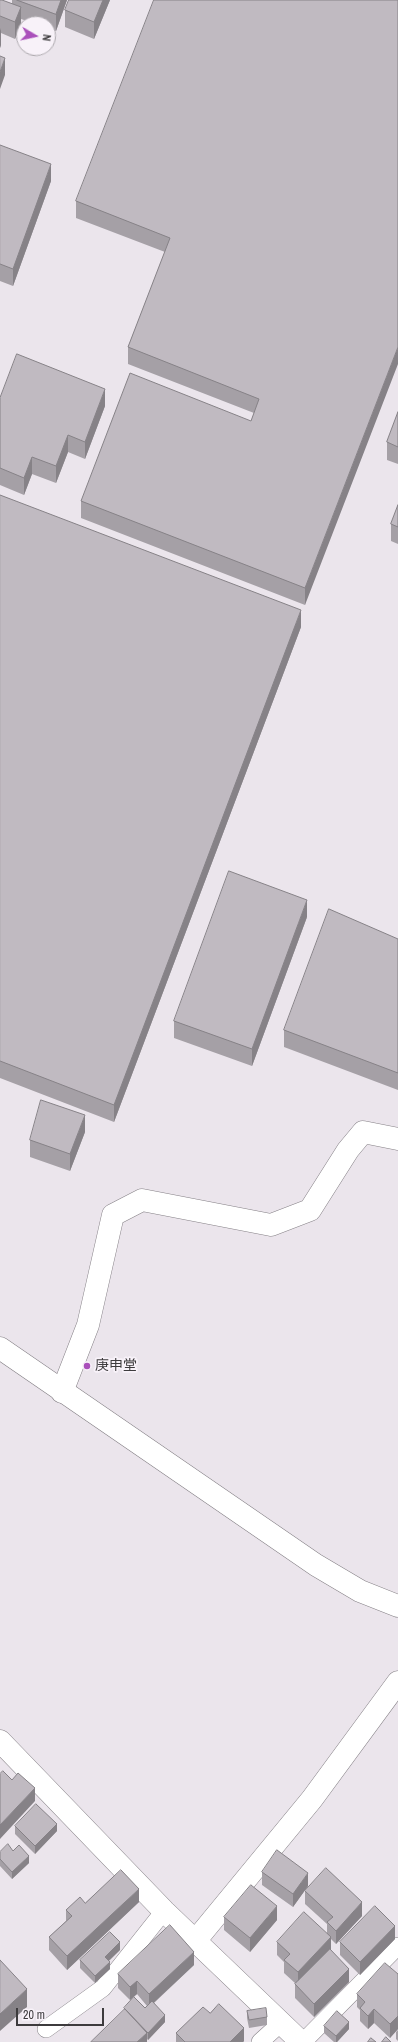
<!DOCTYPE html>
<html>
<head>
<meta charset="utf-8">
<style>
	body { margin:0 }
	#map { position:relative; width:398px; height:2042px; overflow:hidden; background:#ebe5ec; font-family:"Archivo Narrow",sans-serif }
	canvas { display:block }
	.north { position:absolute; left:16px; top:16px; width:40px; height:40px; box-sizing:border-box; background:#f8f2f9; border:1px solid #ada9ae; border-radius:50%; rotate:99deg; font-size:11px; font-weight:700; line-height:16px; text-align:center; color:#3d3b3d }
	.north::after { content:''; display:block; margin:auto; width:14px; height:18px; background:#aa50bb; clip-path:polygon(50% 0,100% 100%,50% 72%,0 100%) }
	.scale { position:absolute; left:16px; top:2008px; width:88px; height:18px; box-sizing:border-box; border:2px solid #3d3b3d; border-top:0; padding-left:5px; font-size:12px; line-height:14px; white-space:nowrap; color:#3d3b3d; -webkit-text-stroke:3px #f8f2f9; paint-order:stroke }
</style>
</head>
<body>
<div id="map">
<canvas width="398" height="2042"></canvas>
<div class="north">N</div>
<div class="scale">20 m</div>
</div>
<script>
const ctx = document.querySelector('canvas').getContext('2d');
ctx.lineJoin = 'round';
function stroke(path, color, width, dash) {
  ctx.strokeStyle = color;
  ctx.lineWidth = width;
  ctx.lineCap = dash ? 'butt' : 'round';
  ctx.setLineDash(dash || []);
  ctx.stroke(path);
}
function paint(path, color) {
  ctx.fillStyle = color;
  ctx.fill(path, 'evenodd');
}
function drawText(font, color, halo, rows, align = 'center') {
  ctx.font = font + ' "Archivo Narrow","Noto Sans JP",sans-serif';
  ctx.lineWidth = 3.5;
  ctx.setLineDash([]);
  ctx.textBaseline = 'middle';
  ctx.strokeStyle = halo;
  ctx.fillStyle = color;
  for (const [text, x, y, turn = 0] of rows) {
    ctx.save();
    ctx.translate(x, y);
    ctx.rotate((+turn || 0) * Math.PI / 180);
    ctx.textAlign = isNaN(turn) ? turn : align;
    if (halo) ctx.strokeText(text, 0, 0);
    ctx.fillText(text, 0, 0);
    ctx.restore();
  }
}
const service = new Path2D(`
	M46,2029L103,1988L164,1911
	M260,2042L282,2022
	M303,2042L398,1946`);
const minor = new Path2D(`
	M62,1392L88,1325L113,1215L142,1200L271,1225L310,1210L348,1150L363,1132L398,1139
	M0,1741L164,1911L301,2042
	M196,1940L312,1799L398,1682`);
const tertiary = new Path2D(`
	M0,1348L316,1565L360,1591L398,1606`);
stroke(service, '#858086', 18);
stroke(minor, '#858086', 23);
stroke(tertiary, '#858086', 23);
stroke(service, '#fff', 17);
stroke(minor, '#fff', 22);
stroke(tertiary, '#fff', 22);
paint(new Path2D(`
	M0,0L12,4V0H67L56,31L48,28V24H36L21,19V24L15,39L1,33V45L0,48Z
	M110,0L94,39L65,27V10Z
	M398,0L305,605L81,518V501L251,421L254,413L128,364V347L165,252L76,218V201Z
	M0,145L51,181L13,286L0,281Z
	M0,398L105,406L85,459L68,452L56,483L32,474L24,495L0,485Z
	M398,412V464L387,460V442Z
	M0,495L301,627L114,1122L0,1078Z
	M398,505V544L391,541V524Z
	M307,917L252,1066L174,1038V1021Z
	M398,939V1090L284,1047V1030Z
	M85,1132L70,1171L30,1157V1140Z
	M15,1826L57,1831L35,1854L15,1834Z
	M13,1851L29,1863L12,1879L0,1866V1852Z
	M262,1872L308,1886L293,1907L262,1885Z
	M305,1891L362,1916L336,1944L331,1939V1950L349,1982L314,2017L295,1998V1984H296L284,1973V1962L277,1955V1942L327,1933V1924L305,1904Z
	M139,1902L67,1970L49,1950V1937L66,1921V1910L85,1903Z
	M224,1917L277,1920L250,1952L224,1930Z
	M395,1939L360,1975L340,1955V1942Z
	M120,1950L109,1961L110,1969L95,1983L80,1968V1960Z
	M194,1965L154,2003L165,2022L148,2040L147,2039V2042L124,2010V2008H145L147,2006L137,1994L130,2000L118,1988V1974Z
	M398,1974V2029L390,2038L374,2023L368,2029L360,2021V2010L357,2007V1994Z
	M247,2011L267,2017V2025L249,2028L247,2018Z
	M210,2013L244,2041L243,2042H176V2033Z
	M324,2026L349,2029L337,2042H334L324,2033Z
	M398,2030V2041L396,2039V2032Z`), '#a5a0a6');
paint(new Path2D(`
	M61,0H67L56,31V14Z
	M103,0H110L94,39V22Z
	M21,7V24L15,39V22Z
	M1,28V45L0,48V31Z
	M5,58V75L0,89V72Z
	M51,164V181L13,286V269Z
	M398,347V364L305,605V588Z
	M105,389V406L85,459V442Z
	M68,435V452L56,483V466Z
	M32,457V474L24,495V478Z
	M301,610V627L114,1122V1105Z
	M307,900V917L252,1066V1049Z
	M85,1115V1132L70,1171V1154Z
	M35,1788V1801L0,1839V1825Z
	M57,1824V1831L35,1854V1846Z
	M29,1856V1863L12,1879V1872Z
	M308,1873V1886L293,1907V1894Z
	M139,1889V1902L67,1970V1956Z
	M362,1902V1916L336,1944V1931Z
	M277,1906V1920L250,1952V1938Z
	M395,1926V1939L360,1975V1962Z
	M331,1937V1950L298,1986V1972Z
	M120,1942V1950L105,1964V1957Z
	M194,1952V1965L149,2007V1994Z
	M110,1962V1969L95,1983V1976Z
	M349,1969V1982L314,2017V2004Z
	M137,1981V1994L130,2000V1987Z
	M27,1989V2007L0,2031V2014Z
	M374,2009V2023L368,2029V2016Z
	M165,2015V2022L148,2040V2033Z
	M398,2016V2029L390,2038V2024Z
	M349,2022V2029L337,2042H336V2036Z
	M244,2028V2041L243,2042H230Z
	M147,2033V2042H137Z`), '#868287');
const building = new Path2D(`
	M0,0H2L21,7L15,22L0,16Z
	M17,0H61L56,14Z
	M69,0H103L94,22L65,10Z
	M154,0H398V347L305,588L81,501L130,373L251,421L259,399L128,347L170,238L76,201Z
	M0,56L5,58L0,72Z
	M0,145L51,164L13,269L0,264Z
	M17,354L105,389L85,442L68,435L56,466L32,457L24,478L0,468V398Z
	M398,412V447L387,442Z
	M0,495L301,610L114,1105L0,1061Z
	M398,505V527L391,524Z
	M229,871L307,900L252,1049L174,1021Z
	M329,909L398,939V1073L284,1030Z
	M41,1100L85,1115L70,1154L30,1140Z
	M3,1771L12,1780L18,1773L35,1788L0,1825V1774Z
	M36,1804L57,1824L35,1846L15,1826Z
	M8,1844L13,1851L19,1845L29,1856L12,1872L0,1859V1852Z
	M277,1850L308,1873L293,1894L262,1872Z
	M326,1868L362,1902L336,1931L327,1922L333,1917L305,1891Z
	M121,1870L139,1889L67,1956L49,1937L72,1916L66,1910L80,1897L85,1903Z
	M251,1885L277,1906L250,1938L224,1917Z
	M375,1906L395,1926L360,1962L340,1942Z
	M304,1912L331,1937L298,1972L284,1960L290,1954L277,1942Z
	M170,1925L194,1952L149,1994L137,1981L130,1987L118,1974Z
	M110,1932L120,1942L105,1957L110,1962L95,1976L80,1960Z
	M330,1949L349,1969L314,2004L295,1984Z
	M0,1960L27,1989L0,2014Z
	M385,1963L398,1974V2016L390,2024L374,2009L368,2016L360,2008L365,2002L357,1994Z
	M134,1997L145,2008L152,2001L165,2015L148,2033L124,2008Z
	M219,2004L244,2028L230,2042H185L176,2033L203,2007L210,2013Z
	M266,2008L267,2017L249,2020L247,2011Z
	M125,2009L147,2033L137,2042H91Z
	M337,2011L349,2022L336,2036L324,2026Z
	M386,2037L391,2042H382Z
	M371,2038L376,2042H368Z`);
paint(building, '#c0bac1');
stroke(building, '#868287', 1);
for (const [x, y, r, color] of [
	[87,1366,4,"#aa50bb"]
]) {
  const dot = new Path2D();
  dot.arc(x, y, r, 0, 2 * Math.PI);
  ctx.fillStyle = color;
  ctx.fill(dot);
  stroke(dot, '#f8f2f9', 1.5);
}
drawText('14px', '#3d3b3d', '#f8f2f9', [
	["庚申堂",95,1366]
], 'left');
</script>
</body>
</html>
